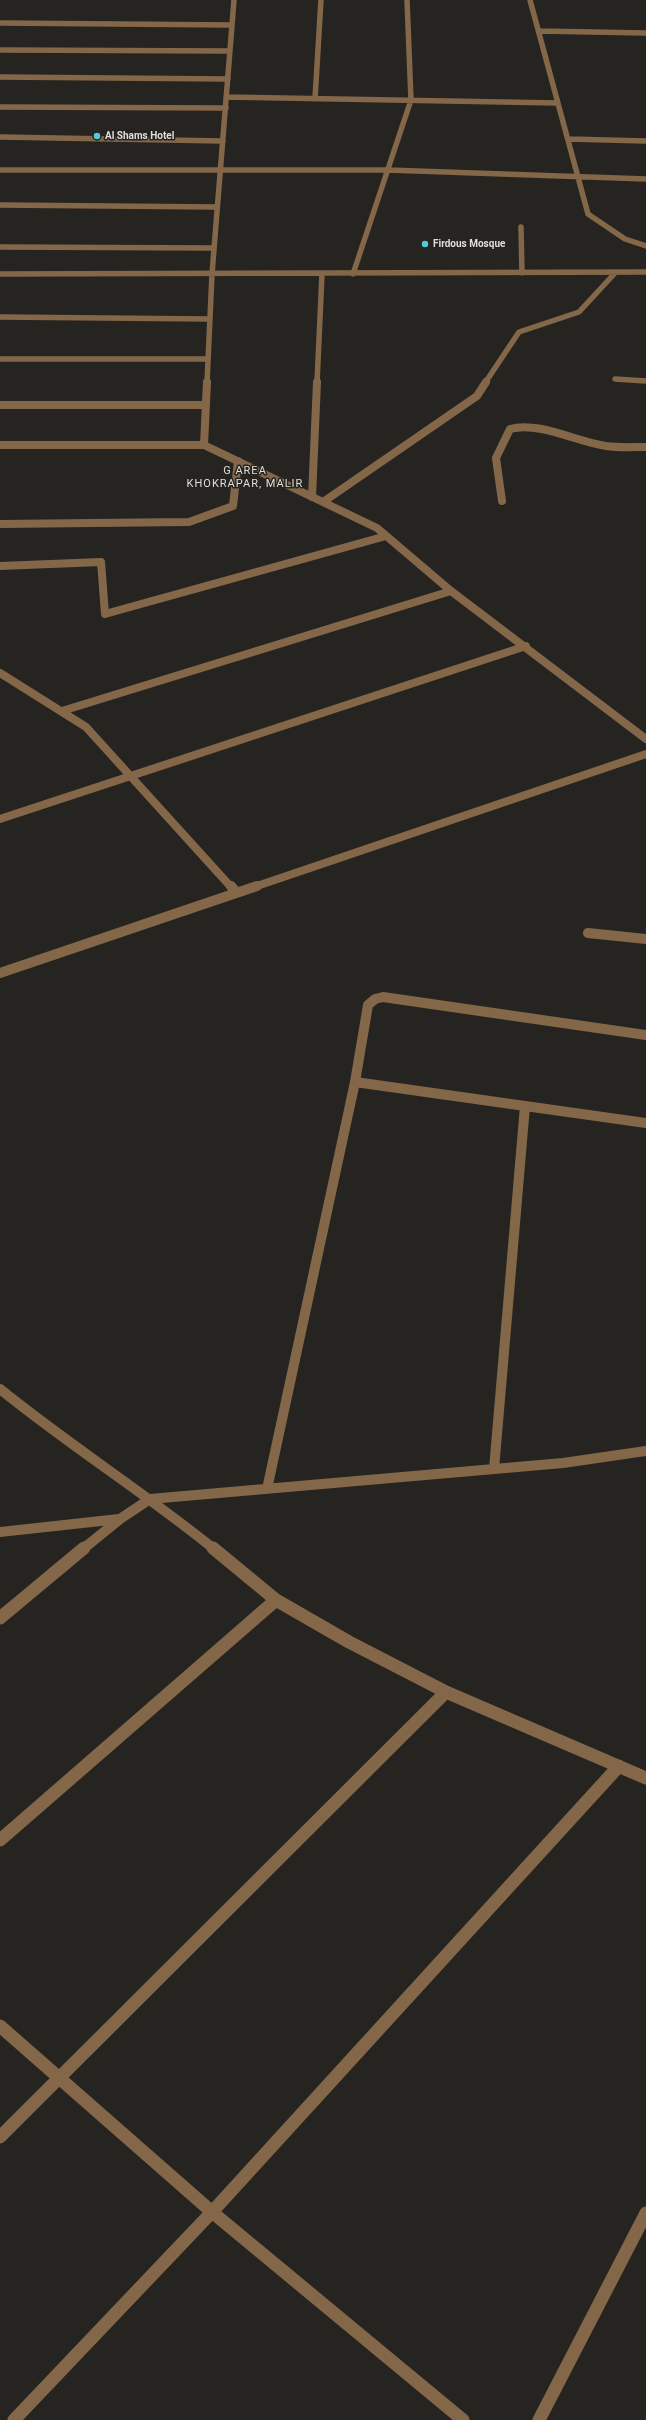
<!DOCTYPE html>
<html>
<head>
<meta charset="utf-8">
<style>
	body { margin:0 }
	canvas { display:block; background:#262420 }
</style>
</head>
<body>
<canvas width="646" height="2420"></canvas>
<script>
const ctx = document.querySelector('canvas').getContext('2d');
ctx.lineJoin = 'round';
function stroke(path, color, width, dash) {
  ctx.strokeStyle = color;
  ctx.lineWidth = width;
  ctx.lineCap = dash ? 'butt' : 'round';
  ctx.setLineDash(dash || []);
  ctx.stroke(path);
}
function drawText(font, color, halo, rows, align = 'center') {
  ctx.font = font + ' Roboto,sans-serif';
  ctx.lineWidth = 3;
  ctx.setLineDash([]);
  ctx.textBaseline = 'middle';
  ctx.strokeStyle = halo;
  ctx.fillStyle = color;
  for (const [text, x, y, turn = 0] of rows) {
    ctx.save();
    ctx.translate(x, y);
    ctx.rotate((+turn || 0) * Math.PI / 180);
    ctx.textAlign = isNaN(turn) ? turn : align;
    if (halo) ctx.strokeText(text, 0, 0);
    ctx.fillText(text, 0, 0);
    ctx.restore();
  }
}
stroke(new Path2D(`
	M530,0L588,214L625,239L646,246
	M0,23L232,25
	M539,31L646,33
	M0,50L230,51
	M0,77L228,79
	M226,97L558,103
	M315,99L321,0
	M0,107L226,108
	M0,137L223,141
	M568,139L646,141
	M0,170H388L646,179
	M0,205L217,207
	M521,227L522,273
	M0,247L214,248
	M0,274L646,272
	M353,274L411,100L407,0
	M0,317L210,319
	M0,359H208
	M615,379L646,381
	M207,383L212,274L234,0
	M317,383L322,274
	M485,383L519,332L579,312L615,273`), '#846749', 5.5);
stroke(new Path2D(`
	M207,382L204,445L377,528L451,591L646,739
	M0,405H206
	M0,445H204
	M312,497L317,382
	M502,501L496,458L510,429C539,421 577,442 606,446C619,448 633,447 646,447
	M323,502L477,396L486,382
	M0,524L189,522L233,506L238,461
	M0,566L101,562L105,614L386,536
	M0,673L86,727L231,887
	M62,711L451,591
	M0,819L526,646
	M254,887L646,754`), '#846749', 8);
stroke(new Path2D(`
	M231,886L236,892
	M588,933L646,939
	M0,973L257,886
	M355,1082L646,1123
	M0,1389C69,1445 145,1493 214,1549
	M494,1469L525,1106
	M267,1489L355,1082L368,1005L375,999L383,997L646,1035
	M0,1532L119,1519
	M83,1549L120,1519L150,1499L563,1463L646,1451`), '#846749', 10);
stroke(new Path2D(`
	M213,1548L276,1600L349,1642L446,1692L646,1778
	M0,1618L84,1548
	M0,1840L276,1600
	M0,2026L212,2212L463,2420
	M0,2137L446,1692
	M14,2420L212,2212L619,1766
	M539,2420L646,2213`), '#846749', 13);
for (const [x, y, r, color] of [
	[97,136,4,"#52cbd8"],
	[425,244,4,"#52cbd8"]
]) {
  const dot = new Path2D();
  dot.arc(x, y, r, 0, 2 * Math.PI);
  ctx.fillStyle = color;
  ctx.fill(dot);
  stroke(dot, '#262420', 1.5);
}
drawText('bold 10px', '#dfdedb', '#262420', [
	["Al Shams Hotel",105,136],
	["Firdous Mosque",433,244]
], 'left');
ctx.letterSpacing = '1px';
drawText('11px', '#dfdedb', '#262420', [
	["G AREA",245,471],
	["KHOKRAPAR, MALIR",245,484]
]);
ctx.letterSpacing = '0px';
</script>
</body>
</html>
